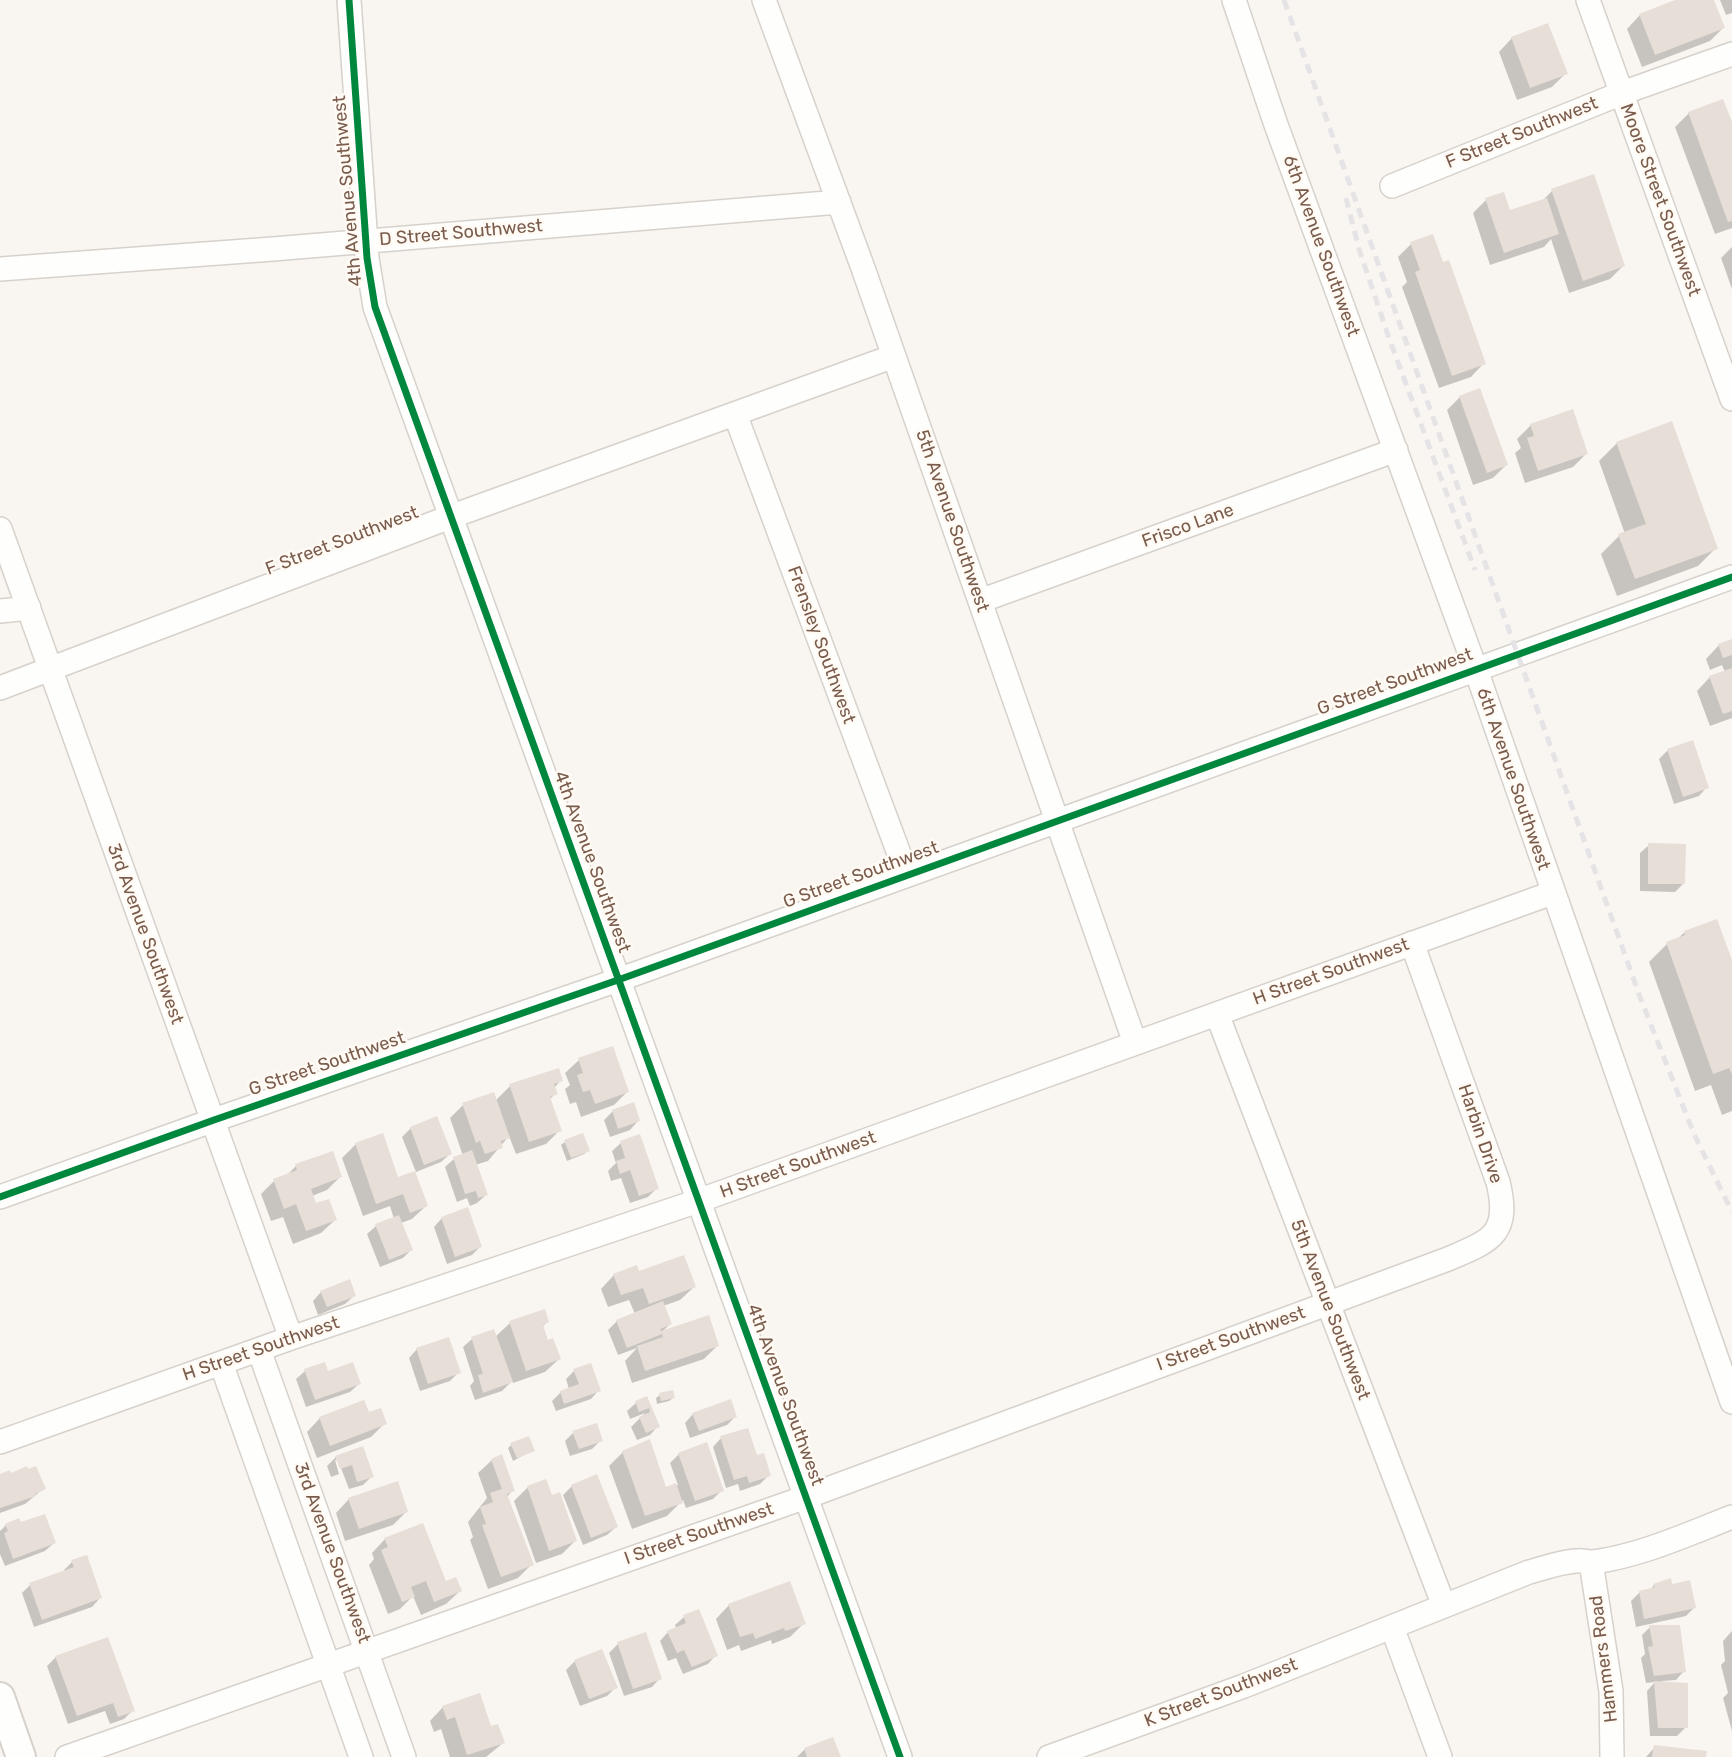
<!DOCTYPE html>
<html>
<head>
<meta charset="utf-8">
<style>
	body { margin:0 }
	canvas { display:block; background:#f9f5f0 }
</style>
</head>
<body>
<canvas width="1732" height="1757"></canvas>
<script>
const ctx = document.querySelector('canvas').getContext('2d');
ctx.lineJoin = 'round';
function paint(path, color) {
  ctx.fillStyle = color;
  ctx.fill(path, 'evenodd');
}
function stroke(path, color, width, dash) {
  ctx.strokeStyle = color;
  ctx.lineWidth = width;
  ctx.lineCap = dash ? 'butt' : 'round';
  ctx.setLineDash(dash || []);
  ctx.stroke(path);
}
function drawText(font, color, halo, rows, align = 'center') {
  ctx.font = font + ' Rubik,sans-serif';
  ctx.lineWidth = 5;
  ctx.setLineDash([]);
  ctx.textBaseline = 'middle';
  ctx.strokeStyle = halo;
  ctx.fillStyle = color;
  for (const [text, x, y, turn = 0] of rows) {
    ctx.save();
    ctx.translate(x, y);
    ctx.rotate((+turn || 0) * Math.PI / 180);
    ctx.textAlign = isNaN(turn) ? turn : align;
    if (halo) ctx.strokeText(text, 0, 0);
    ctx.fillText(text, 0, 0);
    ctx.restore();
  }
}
paint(new Path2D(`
	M1679,0H1712L1723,28L1710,41L1642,67L1627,29L1640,15Z
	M1720,0H1732V13L1726,15Z
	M1512,38L1566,73L1552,87L1517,100L1499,52Z
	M1689,113L1732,127V228L1715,234L1675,127Z
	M1552,191L1623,266L1610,279L1569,293L1551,239L1544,247L1490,265L1473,213L1486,200L1509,212L1541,202Z
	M1411,244L1484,363L1471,377L1439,388L1402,287L1407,282L1398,257Z
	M1732,247V289L1721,258Z
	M1460,397L1506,465L1493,478L1473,485L1447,410Z
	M1531,425L1586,454L1573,467L1525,483L1515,453L1521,448L1517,439Z
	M1617,443L1716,548L1698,566L1617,596L1601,554L1619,536L1625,534L1599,461Z
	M1732,640V718L1710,726L1697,691L1710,677L1725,672L1722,665L1710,670L1706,659L1719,645Z
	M1692,742L1707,787L1699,796L1674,804L1659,759L1667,751Z
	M1649,845L1684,883L1675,892L1640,891V853Z
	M1685,932L1732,965V1111L1722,1115L1711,1085L1695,1091L1649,962L1667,944L1676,940Z
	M612,1048L627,1092L614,1105L581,1117L576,1102L570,1104L565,1089L570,1085L565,1073L579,1060Z
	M561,1080L554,1088L556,1093L549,1100L560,1130L546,1144L516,1154L509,1136L488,1161L475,1165L486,1195L477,1203L470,1206L467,1198L457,1202L445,1167L454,1159L463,1156L450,1118L463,1105L495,1101L510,1086Z
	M613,1111L638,1121L630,1130L610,1137L604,1120Z
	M411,1128L450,1154L441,1162L416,1172L402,1137Z
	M565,1142L588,1151L584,1154L567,1161L561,1145Z
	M621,1143L657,1188L648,1197L630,1203L621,1178L611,1181L608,1171L616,1163L612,1151Z
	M356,1144L426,1206L412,1219L401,1223L411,1250L403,1258L380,1267L367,1234L376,1226L394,1219L390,1206L363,1216L342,1158Z
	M296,1166L340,1177L327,1190L312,1196L315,1205L335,1220L321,1233L293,1244L283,1217L271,1221L261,1194L274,1181L285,1177Z
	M442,1218L480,1247L472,1255L447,1264L434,1227Z
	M638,1273L694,1287L680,1300L663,1306L670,1324L661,1333L717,1346L704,1359L632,1383L625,1361L637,1348L618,1355L608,1330L617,1321L635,1314L629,1300L608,1307L601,1289L614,1275Z
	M321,1292L354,1296L345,1304L318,1315L313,1301Z
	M547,1322L542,1327L547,1342L559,1359L545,1372L513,1383L512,1381L502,1391L475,1400L470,1386L474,1381L463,1347L472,1339L495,1337L510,1323Z
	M417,1349L459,1372L450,1381L420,1391L409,1358Z
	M305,1371L327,1373L359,1384L350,1392L306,1407L296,1379Z
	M574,1371L599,1390L591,1399L556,1411L552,1401L561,1392L569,1389L566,1379Z
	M660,1395L673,1398L669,1401L657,1404L656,1398Z
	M646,1398L658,1426L650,1435L637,1440L631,1427L645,1413L630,1419L627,1411L636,1403Z
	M693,1414L735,1417L727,1425L690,1438L685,1423Z
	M368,1415L385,1423L371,1437L317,1458L307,1432L320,1418Z
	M573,1433L601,1440L592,1449L570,1456L565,1441Z
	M721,1438L755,1457L769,1475L760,1484L740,1491L738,1484L726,1488L713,1447Z
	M511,1445L533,1450L513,1461L508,1448Z
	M362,1448L372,1476L363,1485L349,1489L338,1460H335L339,1474L331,1477L327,1466L336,1457Z
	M623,1452L665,1489L678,1485L670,1463L679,1454L722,1490L713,1499L686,1508L683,1500L667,1516L632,1529L609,1466Z
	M492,1460L513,1490L507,1497L531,1565L518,1578L488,1589L470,1540L473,1537L468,1522L487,1498L478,1473Z
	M0,1477L43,1489L25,1504L0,1513Z
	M572,1486L616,1527L607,1535L583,1545L563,1495Z
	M528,1487L550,1497L575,1541L562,1554L536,1563L514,1501Z
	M349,1499L406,1512L393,1525L345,1541L336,1513Z
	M6,1525L54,1543L45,1551L5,1566L0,1554V1531Z
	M385,1539L445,1583L460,1591L446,1604L421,1615L413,1596L400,1609L388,1614L369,1565L374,1559L372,1553Z
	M72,1562L100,1598L92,1607L34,1627L22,1593L30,1585L65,1573L64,1570Z
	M1654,1585L1670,1587L1694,1608L1686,1616L1636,1627L1631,1601L1640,1592L1650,1590Z
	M729,1605L804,1623L790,1637L772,1644L771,1640L741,1651L739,1645L727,1650L716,1619Z
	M684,1617L716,1655L708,1664L683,1674L676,1658L668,1661L660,1641L668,1632L677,1629L675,1625Z
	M1650,1627L1684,1671L1676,1680L1662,1681L1686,1727L1677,1736H1650L1647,1691L1655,1682L1646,1683L1641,1658L1645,1654L1642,1635Z
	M1732,1631V1731L1723,1698L1728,1693L1721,1665L1725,1661L1723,1641Z
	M618,1644L660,1678L652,1687L624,1696L609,1653Z
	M56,1657L133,1710L124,1719L110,1724L105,1711L68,1724L47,1666Z
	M575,1661L616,1687L607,1696L580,1706L566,1670Z
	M443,1707L490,1728L503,1743L486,1757H450L441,1729L434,1732L430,1721Z
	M1655,1747L1704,1757H1646Z
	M805,1749L839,1757H797Z`), '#0003');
paint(new Path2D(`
	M1675,0H1714L1725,28L1655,55L1639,14Z
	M1548,23L1568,74L1530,88L1511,37Z
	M1723,99L1732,122V221L1728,222L1688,112Z
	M1594,174L1625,266L1583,281L1551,189Z
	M1504,192L1510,210L1547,198L1559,234L1504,253L1485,198Z
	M1433,234L1443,262L1449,260L1486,364L1452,376L1415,272L1420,270L1410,242Z
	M1480,388L1508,465L1487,473L1459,396Z
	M1573,409L1588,454L1538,471L1527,438L1534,436L1530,424Z
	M1672,421L1718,549L1635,579L1618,534L1646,524L1616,442Z
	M1732,639V655L1723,658L1718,644Z
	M1732,668V711L1723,714L1709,676Z
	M1693,740L1709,788L1683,797L1667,749Z
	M1648,843L1686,844L1685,884H1648Z
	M1717,919L1732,960V1074L1729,1068L1713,1074L1666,942L1685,935L1684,931Z
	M613,1046L629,1092L595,1104L590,1090L583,1092L577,1075L583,1073L578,1058Z
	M559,1068L563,1081L554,1084L558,1094L550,1097L562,1131L529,1142L509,1084Z
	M494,1092L510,1138L501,1141L503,1148L485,1154L480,1141L476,1143L462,1103Z
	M634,1102L640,1121L618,1129L612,1110Z
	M437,1116L452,1154L424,1165L410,1127Z
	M383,1133L398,1177L415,1171L428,1206L410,1213L403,1194L376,1204L355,1143Z
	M583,1133L590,1151L571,1158L564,1140Z
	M640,1134L659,1189L639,1196L630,1170L620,1174L616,1161L625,1158L620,1141Z
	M472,1150L488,1195L478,1198L476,1191L465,1194L453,1157Z
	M333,1151L342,1177L311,1189L316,1203L329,1199L337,1220L306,1231L296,1204L284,1209L273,1179L297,1170L295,1164Z
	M468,1207L482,1247L455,1257L441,1217Z
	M399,1215L413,1250L389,1260L375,1224Z
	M684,1255L696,1287L649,1304L643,1288L621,1295L613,1274L637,1265L639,1271Z
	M350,1279L356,1296L327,1307L320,1291Z
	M663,1301L672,1324L660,1329L661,1331L709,1315L719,1346L645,1371L637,1346L663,1337L662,1334L627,1348L616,1320Z
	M545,1309L549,1322L543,1325L548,1340L553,1338L561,1359L526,1371L509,1321Z
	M494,1329L513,1382L483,1393L478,1375L483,1374L471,1337Z
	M449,1337L461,1373L428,1384L416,1348Z
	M325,1362L328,1371L353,1362L361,1384L315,1400L304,1369Z
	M591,1363L601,1391L564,1404L560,1391L579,1384L573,1369Z
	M673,1390L675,1398L661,1401L659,1393Z
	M647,1396L660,1427L646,1433L639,1417L650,1412L649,1408L639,1412L635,1401Z
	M731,1399L737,1417L699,1431L692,1413Z
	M364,1400L369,1412L381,1408L387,1424L330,1446L319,1417Z
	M597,1423L603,1441L579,1449L572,1431Z
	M748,1428L757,1455L764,1453L771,1476L749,1483L747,1476L734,1480L720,1436Z
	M529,1436L535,1451L517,1458L510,1443Z
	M650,1439L666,1487L676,1483L683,1503L645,1516L622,1451Z
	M707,1442L724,1491L695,1501L678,1453Z
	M363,1446L374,1477L357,1482L352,1465L340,1469L335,1456Z
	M502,1454L515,1491L507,1494L534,1565L501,1577L482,1525L486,1524L480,1507L493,1502L490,1493L502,1489L491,1459Z
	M27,1466L28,1469L36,1466L46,1489L35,1494L36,1496L0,1508V1474L10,1470L11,1473Z
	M597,1474L618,1527L591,1538L571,1485Z
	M546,1479L552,1495L560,1492L577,1541L549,1551L527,1486Z
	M398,1481L408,1512L359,1529L348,1498Z
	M45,1514L56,1543L13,1559L4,1533L8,1531L5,1524L19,1518L21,1522Z
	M423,1523L446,1581L456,1577L462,1591L434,1602L426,1581L411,1587L415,1597L402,1602L381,1550L388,1547L384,1538Z
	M87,1555L102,1598L42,1620L29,1583L74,1567L71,1560Z
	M1671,1578L1672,1584L1690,1580L1696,1608L1644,1619L1639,1591L1655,1587L1653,1584Z
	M790,1581L806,1624L785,1631L784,1628L755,1639L753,1633L740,1637L728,1604Z
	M699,1609L718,1656L692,1667L684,1650L677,1653L667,1631L686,1623L683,1615Z
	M1649,1625H1680L1686,1672L1654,1676L1648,1647L1653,1646Z
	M646,1632L662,1679L633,1689L617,1642Z
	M108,1637L135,1711L118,1717L113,1703L77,1716L55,1656Z
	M602,1649L618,1688L589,1699L574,1660Z
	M1654,1681L1688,1683V1728H1658Z
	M480,1693L491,1726L498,1724L505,1743L467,1755L455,1717L447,1720L442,1706Z
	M833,1737L841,1757H807L804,1748Z
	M1654,1745L1707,1751L1706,1757H1652Z`), '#e6ded7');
const minor = new Path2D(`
	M349,0L367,258L375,307L900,1757
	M764,0L863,268L1135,1043
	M1234,0L1275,122L1476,670L1732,1402
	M1588,0L1732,399
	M1392,186L1622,93L1732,54
	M0,269L273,249L839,202
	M735,414L907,875
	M0,529L291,1338
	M980,601L1396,450
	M0,611L29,608
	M0,688L450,517L894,356
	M1217,1014L1444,1606
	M0,1197L214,1120L618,980L1732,577
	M259,1350L404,1757
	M221,1363L361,1757
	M0,1442L291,1338L698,1201L1552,893
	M1591,1562L1611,1691L1612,1757
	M1392,1627L1440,1757
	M67,1757L806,1497L1448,1259C1490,1241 1511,1235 1498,1182L1412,943
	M1049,1757L1244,1686L1529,1572C1544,1568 1560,1562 1576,1561C1582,1560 1587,1562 1593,1562C1640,1556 1688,1534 1732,1517`);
const tertiary = new Path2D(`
	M0,1697L21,1757`);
stroke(minor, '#d7d1cb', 26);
stroke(tertiary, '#d7d1cb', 32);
stroke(minor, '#fefefd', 23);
stroke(tertiary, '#fefefd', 28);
stroke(new Path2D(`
	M1284,0L1640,997L1694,1134L1732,1212
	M1346,198L1359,249L1389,338L1475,570`), '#e6e3e7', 5, [10, 7]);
stroke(new Path2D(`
	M349,0L367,258L375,307L900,1757
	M0,1197L214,1120L618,980L1732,577`), '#00873e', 7);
drawText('18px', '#7a5c4d', '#fffaf3', [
	["F Street Southwest",1522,133,-22],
	["4th Avenue Southwest",348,191,-95],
	["Moore Street Southwest",1660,200,70],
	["D Street Southwest",461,233,-5],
	["6th Avenue Southwest",1321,246,70],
	["5th Avenue Southwest",952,521,71],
	["Frisco Lane",1188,526,-20],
	["F Street Southwest",342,541,-21],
	["Frensley Southwest",821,645,70],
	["G Street Southwest",1395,682,-20],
	["6th Avenue Southwest",1513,779,71],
	["4th Avenue Southwest",592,862,70],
	["G Street Southwest",861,875,-20],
	["3rd Avenue Southwest",145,934,70],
	["H Street Southwest",1331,972,-20],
	["G Street Southwest",327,1064,-19],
	["Harbin Drive",1480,1134,71],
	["H Street Southwest",798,1165,-20],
	["5th Avenue Southwest",1330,1310,69],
	["I Street Southwest",1231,1339,-20],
	["H Street Southwest",261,1349,-19],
	["4th Avenue Southwest",785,1395,70],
	["I Street Southwest",699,1534,-19],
	["3rd Avenue Southwest",332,1553,70],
	["Hammers Road",1604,1659,-97],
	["K Street Southwest",1221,1693,-21]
]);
</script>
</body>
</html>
